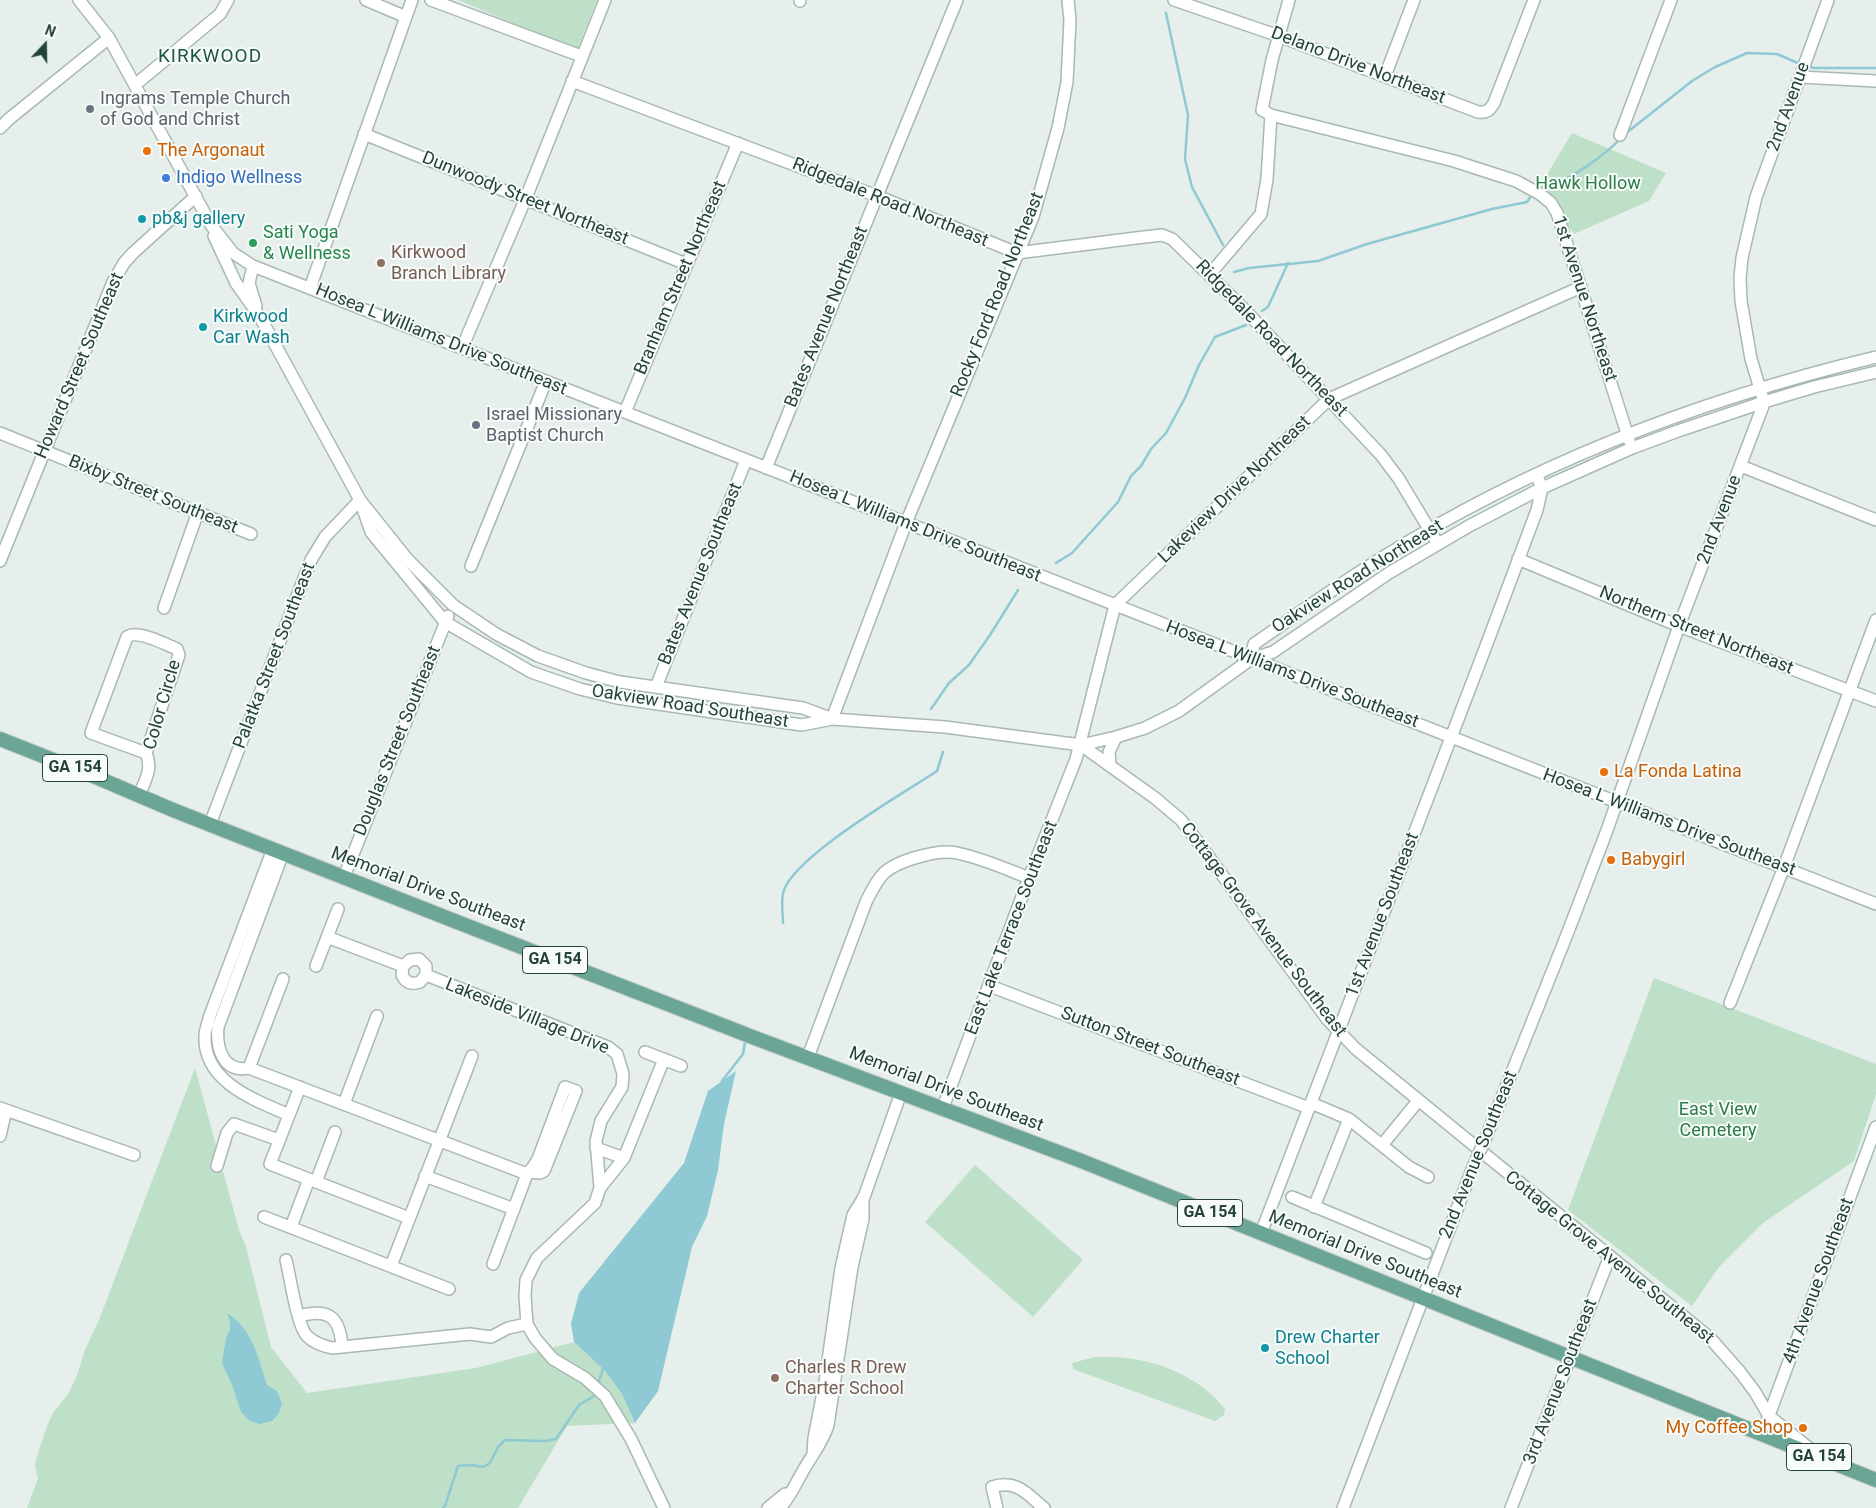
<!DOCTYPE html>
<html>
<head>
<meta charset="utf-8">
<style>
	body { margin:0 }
	#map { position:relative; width:1876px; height:1508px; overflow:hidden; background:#e6efeb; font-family:Roboto,sans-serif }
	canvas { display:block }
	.north { position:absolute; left:20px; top:20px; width:50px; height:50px; -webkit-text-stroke:4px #f7fbf9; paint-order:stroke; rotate:21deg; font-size:14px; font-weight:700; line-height:20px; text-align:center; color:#24423a }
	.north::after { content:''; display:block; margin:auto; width:18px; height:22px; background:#24423a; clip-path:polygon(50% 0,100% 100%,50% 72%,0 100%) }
</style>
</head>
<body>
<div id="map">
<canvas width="1876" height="1508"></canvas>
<div class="north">N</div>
</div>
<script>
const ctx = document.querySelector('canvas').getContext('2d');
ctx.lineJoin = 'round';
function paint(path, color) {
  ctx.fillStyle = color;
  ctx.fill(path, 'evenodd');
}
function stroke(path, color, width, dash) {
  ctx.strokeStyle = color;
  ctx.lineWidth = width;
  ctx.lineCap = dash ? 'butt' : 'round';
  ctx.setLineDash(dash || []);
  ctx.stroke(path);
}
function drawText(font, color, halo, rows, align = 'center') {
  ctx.font = font + ' Roboto,sans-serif';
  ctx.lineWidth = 4;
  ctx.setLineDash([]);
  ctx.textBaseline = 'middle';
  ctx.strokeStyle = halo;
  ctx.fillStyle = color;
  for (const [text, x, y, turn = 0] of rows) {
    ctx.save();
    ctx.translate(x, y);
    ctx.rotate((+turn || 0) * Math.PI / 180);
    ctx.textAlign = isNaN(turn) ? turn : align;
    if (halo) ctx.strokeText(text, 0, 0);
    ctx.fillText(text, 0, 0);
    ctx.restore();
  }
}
paint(new Path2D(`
	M458,0H597L577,50Z
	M1572,133L1666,173L1649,201L1574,234L1540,186Z
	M1654,978L1876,1064V1094L1854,1161L1763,1223L1719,1267L1692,1306L1568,1210Z
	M195,1068L239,1230L246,1247L271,1347L307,1393L476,1368L574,1342L604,1370L622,1394L635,1423L567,1426L518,1508H27L38,1478L35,1467L36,1459L47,1426L53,1413L68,1394L76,1378L85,1350L99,1320Z
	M975,1165L1083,1260L1033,1317L925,1222Z
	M1096,1357C1143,1355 1195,1371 1225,1409L1224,1415L1215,1421L1073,1369L1072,1363L1075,1362Z`), '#bfe0c8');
paint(new Path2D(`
	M736,1071L724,1124L718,1170L707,1216L692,1247L658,1391L635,1423L622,1394L604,1370L574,1342L571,1324L579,1293L684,1163L708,1091Z
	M227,1313C253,1329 258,1358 267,1385L277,1391L282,1403L279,1413L272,1421L260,1424L250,1421L241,1412L232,1385L222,1363L226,1338L230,1330V1321Z`), '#8ec9d4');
stroke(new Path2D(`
	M1166,13L1188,115L1185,159L1192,187L1223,245
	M1808,66L1814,68H1876
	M1625,134L1692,81L1715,67L1747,53L1777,54L1800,64
	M1536,181C1541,182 1547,183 1553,183C1570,181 1608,152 1620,139
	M1234,272L1249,268L1318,261L1367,244L1492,209L1527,202L1531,196
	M1262,311L1268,307L1288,263
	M1056,563L1072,553L1118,502L1131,476L1141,466L1151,449L1166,433L1185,398L1199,365L1215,337L1246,325
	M931,709L949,683L969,665L990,635L1018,590
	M783,923C783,914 781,903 783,893C792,857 904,793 937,771L943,752
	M722,1081L743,1054L745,1042
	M598,1384L604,1366
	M443,1508L445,1506L458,1466L472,1465L483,1467L490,1463L498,1447L505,1440L545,1441L556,1439L579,1405L594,1396L595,1392`), '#8ec9d4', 2.5);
const minor = new Path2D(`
	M79,0L109,38L211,225L233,253L253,266L1876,904
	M366,0L406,17
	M431,0L581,56
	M1174,0L1279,36L1478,112C1487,113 1490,110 1494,103L1534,0
	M800,1V0
	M1385,76L1414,0
	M1800,77L1876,81
	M572,81L877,196L1017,253L1144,237L1162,235L1172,239L1243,308L1381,455L1399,479L1438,544
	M135,85L220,14L228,0
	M1271,115L1454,161L1516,181L1540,194L1551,203L1557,213L1629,440
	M0,128L9,119L109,38
	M364,134L686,264
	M1620,135L1671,0
	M214,236L236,283L260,317L360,500L408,560L453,605L496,634L538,656L586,673L620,682L803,708L830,718
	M253,266L249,283L256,306
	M1210,274L1261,214L1267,179L1271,115L1262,110L1272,60L1289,0
	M310,288L412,0
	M462,348L525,200L605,0
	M625,412L738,143
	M0,433L251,534
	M1741,466L1876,520
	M766,468L957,0
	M360,500L371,532L445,622L531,672L580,689L617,698L802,725L832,719L945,727L1081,745L1116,737L1145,728L1179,711L1251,659L1273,652L1389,573L1469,526L1542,488L1632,448L1678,431L1764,402L1814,387L1876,372
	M1518,559L1679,626L1876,701
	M0,561L113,282L124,263L133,253L196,196
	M471,566L546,381
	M164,608L198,512
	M1251,659L1254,644C1296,615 1337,586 1380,559C1533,463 1701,399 1876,357
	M656,687L746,460
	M832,719L906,523L1033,217L1058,128L1067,82L1070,20L1068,0
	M1081,745L1155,798L1181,820L1204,850L1327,1019L1356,1049L1710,1338L1740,1372L1755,1392L1769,1416L1814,1452
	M1110,766L1109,752L1116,737
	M139,796C145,780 153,769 146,753L179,655L177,649C165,644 137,629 127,637L91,733L146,753
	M210,824L311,560L325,537L360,500
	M273,849L209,1018C208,1024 205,1030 205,1036C203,1082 255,1100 289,1115
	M283,853L218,1027C216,1048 223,1073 249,1068L527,1174L493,1264
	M344,877L448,616
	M327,937L403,966L410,960L419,959L426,966V975L608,1047L617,1054L623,1074L622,1087L601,1121L596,1141L600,1188
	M316,966L338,909
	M403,966L402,975C406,983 412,985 420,982L426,975
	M990,986L1309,1108
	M1730,1003L1784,867L1876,620
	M645,1052L681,1066
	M808,1057L866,902C871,892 876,881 884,873C898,860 939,849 957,853C982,858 1006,869 1029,878
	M249,1068L283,979
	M300,1087L270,1164L409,1218
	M1311,1103L1349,1119L1409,1167L1428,1177
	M344,1104L377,1016
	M0,1108L134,1155
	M942,1110L1029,878L1076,759L1115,605L1329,399L1581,287
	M0,1136L6,1110
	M1486,1137L1566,937L1606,833L1679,626L1763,406L1764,402L1751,359L1741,301L1740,278L1742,258L1756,197L1828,0
	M1382,1145L1418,1101
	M596,1148L624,1158
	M217,1166L227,1133L234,1124L279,1140
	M527,1174C532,1169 535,1165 538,1159L565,1087L576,1091L544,1171L540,1173L529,1172
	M425,1176L514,1209
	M316,1182L335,1132
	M1292,1197L1426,1253
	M1314,1207L1349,1119
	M264,1217L449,1289
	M291,1227L309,1179
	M1261,1233L1483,654L1537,510L1542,488L1536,474
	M286,1260C290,1276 297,1326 307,1336C314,1343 323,1346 332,1348L470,1334L491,1337L508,1328L527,1324
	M391,1266L472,1056
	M299,1316C329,1308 340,1317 342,1347
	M1762,1434L1876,1127
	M813,1454L814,1438L825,1382L841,1268L853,1215L864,1197L901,1093
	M664,1508L631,1439L605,1396L585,1378L553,1359L535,1338L527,1324L525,1296L526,1280L537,1258L595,1203L600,1188L624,1158L664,1059
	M768,1508L785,1494
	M780,1508C790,1497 796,1483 803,1471C812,1455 823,1442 828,1425L852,1267L863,1219V1198
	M997,1508L992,1487C1017,1479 1027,1494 1044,1508
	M1343,1508L1473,1167
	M1511,1508L1610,1256`);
const major = new Path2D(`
	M0,739L91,775L173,810L452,920L755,1038L1079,1160L1876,1480`);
stroke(minor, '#a8b8b2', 14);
stroke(major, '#c2cac8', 16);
stroke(minor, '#fff', 11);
stroke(major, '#6aa596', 14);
const minorBridge = new Path2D(`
	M1473,1167L1486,1137`);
stroke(minorBridge, '#a8b8b2', 14, []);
stroke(minorBridge, '#fff', 11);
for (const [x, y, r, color] of [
	[90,109,5,"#6b7280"],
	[147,151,5,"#e8710a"],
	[166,178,5,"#3f7fe0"],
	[142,219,5,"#0f9aa8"],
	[253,243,5,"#2e9e5b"],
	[381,263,5,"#8d6e63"],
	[203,327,5,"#0f9aa8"],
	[476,425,5,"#6b7280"],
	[1604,772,5,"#e8710a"],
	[1611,860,5,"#e8710a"],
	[1265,1348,5,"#0f9aa8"],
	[775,1378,5,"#8d6e63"],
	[1803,1428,5,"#e8710a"]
]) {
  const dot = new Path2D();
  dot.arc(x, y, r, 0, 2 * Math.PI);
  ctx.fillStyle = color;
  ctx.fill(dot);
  stroke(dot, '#f7fbf9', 2);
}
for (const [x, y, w] of [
	[75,768,65],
	[555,960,65],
	[1210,1213,65],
	[1819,1457,65]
]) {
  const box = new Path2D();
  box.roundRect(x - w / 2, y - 13.5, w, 27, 4);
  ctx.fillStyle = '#f7fbf9';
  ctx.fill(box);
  stroke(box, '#24423a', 1);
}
drawText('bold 16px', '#24423a', null, [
	["GA 154",75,768],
	["GA 154",555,960],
	["GA 154",1210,1213],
	["GA 154",1819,1457]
]);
drawText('18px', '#24423a', '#f7fbf9', [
	["Delano Drive Northeast",1358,66,21],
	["2nd Avenue",1789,107,-70],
	["Dunwoody Street Northeast",525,199,22],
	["Ridgedale Road Northeast",890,203,22],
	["Branham Street Northeast",681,278,-67],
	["Rocky Ford Road Northeast",998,295,-68],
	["1st Avenue Northeast",1584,299,72],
	["Bates Avenue Northeast",827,317,-68],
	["Ridgedale Road Northeast",1271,339,46],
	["Hosea L Williams Drive Southeast",441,340,22],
	["Howard Street Southeast",80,366,-67],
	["Lakeview Drive Northeast",1235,490,-44],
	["Bixby Street Southeast",153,495,22],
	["2nd Avenue",1720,520,-69],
	["Hosea L Williams Drive Southeast",915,527,22],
	["Bates Avenue Southeast",701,574,-68],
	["Oakview Road Northeast",1358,577,-32],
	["Northern Street Northeast",1696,631,22],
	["Palatka Street Southeast",275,656,-69],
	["Hosea L Williams Drive Southeast",1292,675,21],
	["Color Circle",163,705,-74],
	["Oakview Road Southeast",690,707,9],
	["Douglas Street Southeast",398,741,-68],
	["Hosea L Williams Drive Southeast",1669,823,21],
	["Memorial Drive Southeast",428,890,21],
	["1st Avenue Southeast",1383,915,-69],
	["East Lake Terrace Southeast",1012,928,-69],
	["Cottage Grove Avenue Southeast",1263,930,53],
	["Lakeside Village Drive",527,1017,22],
	["Sutton Street Southeast",1150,1047,21],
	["Memorial Drive Southeast",946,1090,21],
	["2nd Avenue Southeast",1479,1155,-68],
	["Memorial Drive Southeast",1365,1255,22],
	["Cottage Grove Avenue Southeast",1609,1258,39],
	["4th Avenue Southeast",1819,1281,-70],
	["3rd Avenue Southeast",1561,1382,-69]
]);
drawText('18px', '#5b616d', '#f7fbf9', [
	["Ingrams Temple Church",100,99],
	["of God and Christ",100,120],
	["Israel Missionary",486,415],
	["Baptist Church",486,436]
], 'left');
drawText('18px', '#c56008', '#f7fbf9', [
	["The Argonaut",157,151],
	["La Fonda Latina",1614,772],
	["Babygirl",1621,860],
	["My Coffee Shop",1793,1428,"right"]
], 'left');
drawText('18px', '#366cbe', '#f7fbf9', [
	["Indigo Wellness",176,178]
], 'left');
drawText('18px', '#2d7a4b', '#f7fbf9', [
	["Hawk Hollow",1588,184],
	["East View",1718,1110],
	["Cemetery",1718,1131]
]);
drawText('18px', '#0d838f', '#f7fbf9', [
	["pb&j gallery",152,219],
	["Kirkwood",213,317],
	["Car Wash",213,338],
	["Drew Charter",1275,1338],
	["School",1275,1359]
], 'left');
drawText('18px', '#27864d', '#f7fbf9', [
	["Sati Yoga",263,233],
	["& Wellness",263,254]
], 'left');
drawText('18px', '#785e54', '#f7fbf9', [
	["Kirkwood",391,253],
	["Branch Library",391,274],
	["Charles R Drew",785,1368],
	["Charter School",785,1389]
], 'left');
ctx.letterSpacing = '1px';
drawText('19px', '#1f5548', '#f7fbf9', [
	["KIRKWOOD",210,57]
]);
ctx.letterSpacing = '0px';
</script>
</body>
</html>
